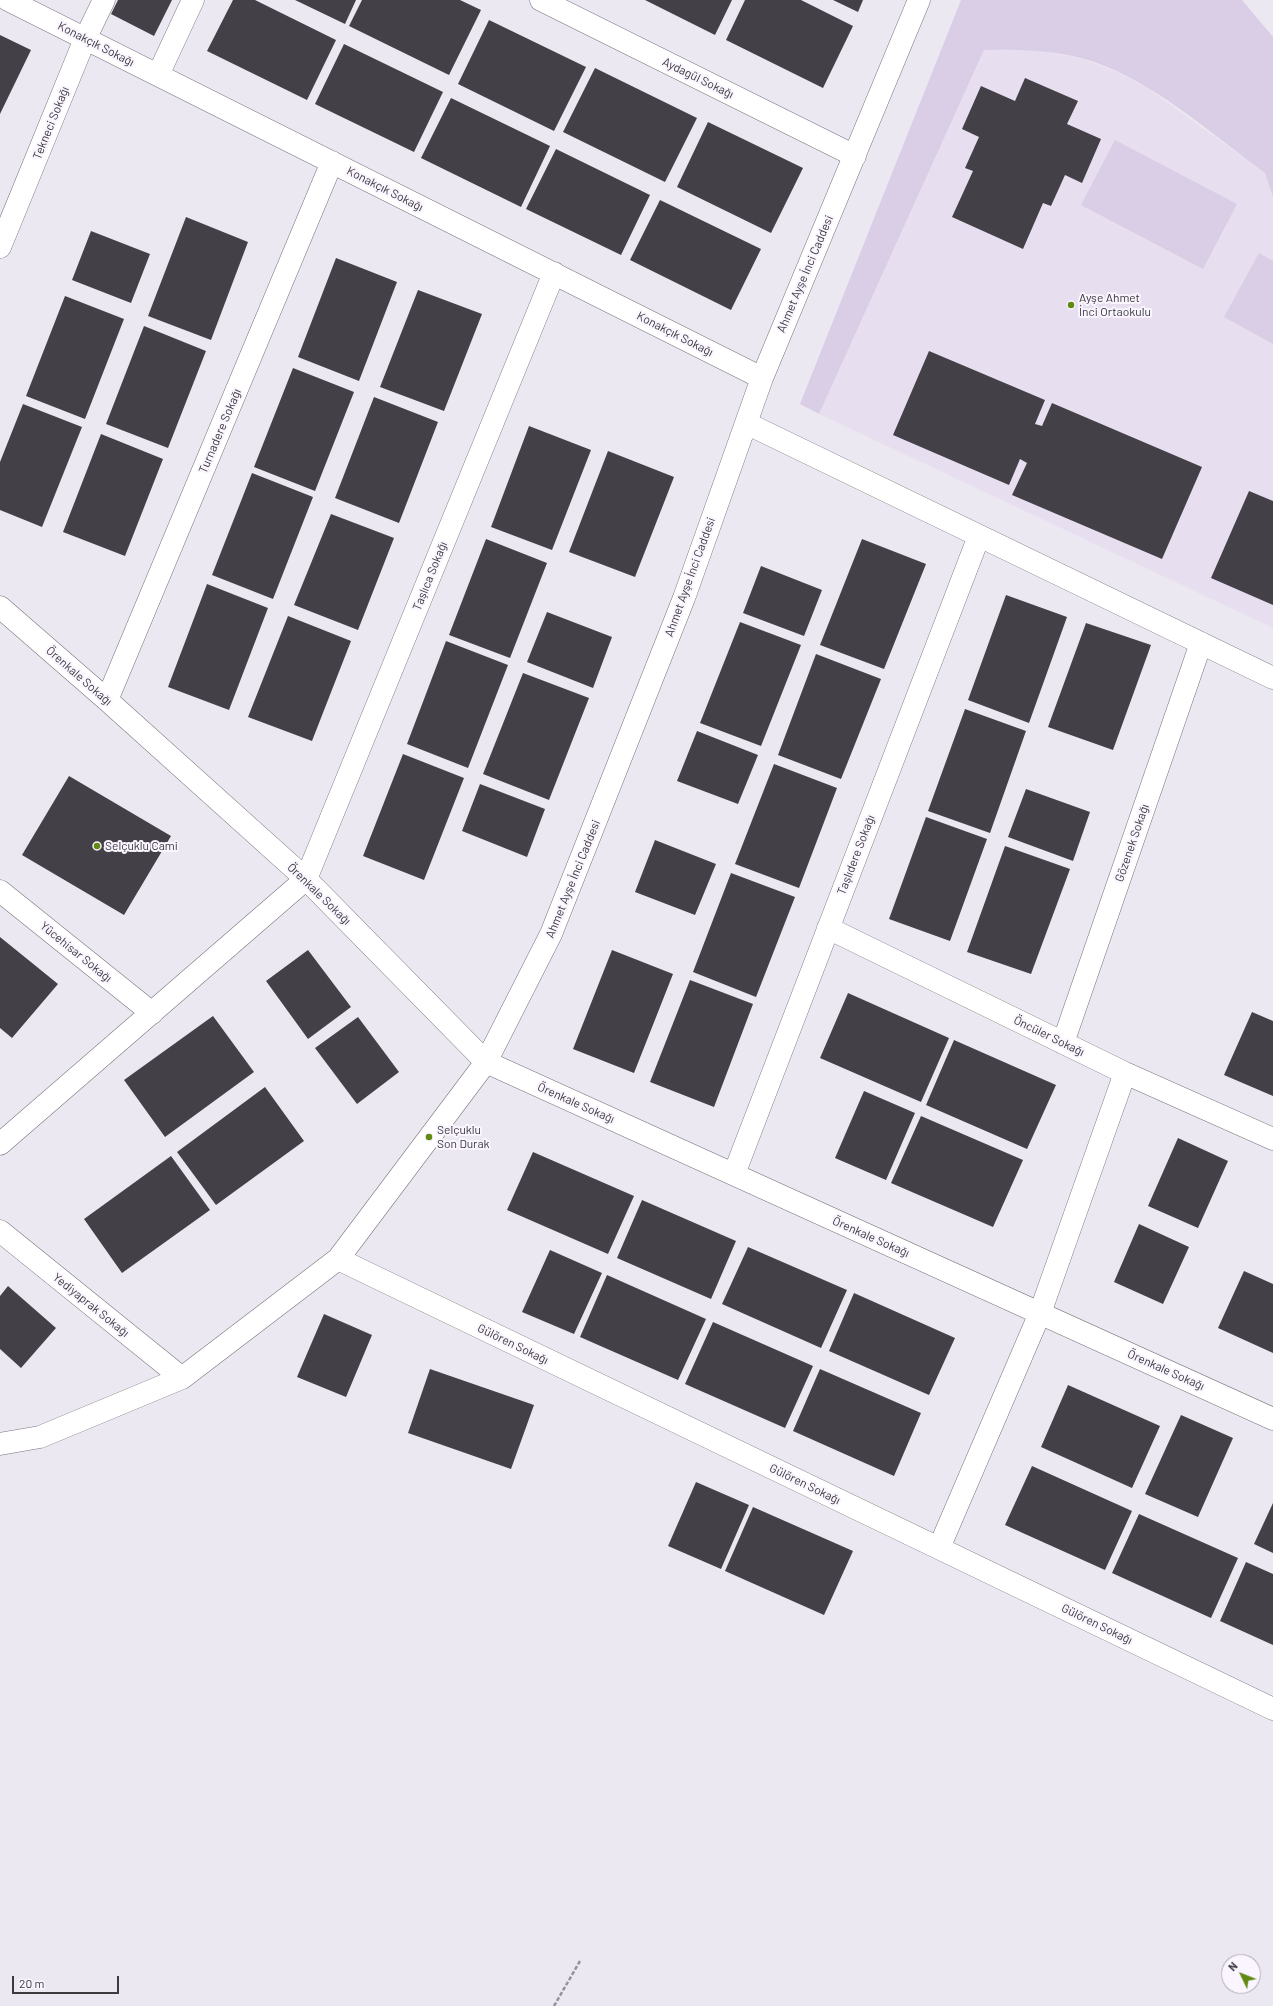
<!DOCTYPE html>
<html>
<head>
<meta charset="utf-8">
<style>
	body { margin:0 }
	#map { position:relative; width:1273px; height:2006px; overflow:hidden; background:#ece8f1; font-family:Barlow,sans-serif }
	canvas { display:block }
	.north { position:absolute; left:1221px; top:1954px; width:40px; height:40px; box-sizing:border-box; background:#faf5ff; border:1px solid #aeaab2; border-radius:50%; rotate:313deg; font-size:11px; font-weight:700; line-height:16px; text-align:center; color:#3c3a3e }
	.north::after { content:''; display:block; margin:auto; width:14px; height:18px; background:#628913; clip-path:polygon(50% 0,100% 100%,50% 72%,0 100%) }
	.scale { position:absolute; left:12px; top:1976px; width:107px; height:18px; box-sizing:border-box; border:2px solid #3c3a3e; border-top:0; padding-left:5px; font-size:12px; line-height:14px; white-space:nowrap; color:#3c3a3e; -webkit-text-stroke:3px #faf5ff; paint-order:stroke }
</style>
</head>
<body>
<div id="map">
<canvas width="1273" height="2006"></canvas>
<div class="north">N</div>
<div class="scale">20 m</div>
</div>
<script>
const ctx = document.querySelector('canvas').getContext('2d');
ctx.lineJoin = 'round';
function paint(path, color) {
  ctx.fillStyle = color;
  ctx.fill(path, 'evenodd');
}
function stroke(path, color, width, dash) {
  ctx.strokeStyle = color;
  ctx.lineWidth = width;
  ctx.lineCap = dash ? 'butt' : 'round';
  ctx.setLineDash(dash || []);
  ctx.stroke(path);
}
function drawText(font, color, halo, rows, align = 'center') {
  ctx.font = font + ' Barlow,sans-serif';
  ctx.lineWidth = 4;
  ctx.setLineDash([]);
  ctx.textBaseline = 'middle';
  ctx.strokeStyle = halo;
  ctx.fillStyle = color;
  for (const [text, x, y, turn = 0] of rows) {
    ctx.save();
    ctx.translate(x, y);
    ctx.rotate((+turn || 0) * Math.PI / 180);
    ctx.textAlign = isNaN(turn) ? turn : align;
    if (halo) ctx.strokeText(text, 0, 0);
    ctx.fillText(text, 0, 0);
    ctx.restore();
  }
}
paint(new Path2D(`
	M1017,49L1050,52L1082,59L1115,71L1146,87L1265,173L1273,197V628L819,414L984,50Z`), '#e7dff0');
paint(new Path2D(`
	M961,0H1242L1273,37V197L1265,173C1210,133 1148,76 1081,58C1049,50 1017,49 984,50L819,414L800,404Z
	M1115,140L1237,204L1203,269L1081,205Z
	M1259,253L1273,261V344L1224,317Z`), '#dacde6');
paint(new Path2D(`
	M118,0H172L154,36L111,14Z
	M233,0H255L336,40L307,100L207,51Z
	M295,0H356L345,24Z
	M362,0H460L481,10L449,75L349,26Z
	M645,0H732L715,35Z
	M745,0H801L853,26L823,88L726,40Z
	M833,0H863L858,12Z
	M489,20L586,67L554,131L458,84Z
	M0,35L31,50L0,114Z
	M344,44L443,92L414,152L315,104Z
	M595,68L697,118L665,182L563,132Z
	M1025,78L1078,101L1067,124L1101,139L1082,183L1065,175L1051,206L1043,203L1023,249L952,217L973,171L965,168L979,137L962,129L981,86L1015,101Z
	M451,98L550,146L521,207L421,158Z
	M708,122L803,168L771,233L677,187Z
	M556,149L650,195L621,255L526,209Z
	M660,200L761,249L731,310L630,260Z
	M186,217L248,242L211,340L148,316Z
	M91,231L150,254L131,303L72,280Z
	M336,258L397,282L359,381L298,357Z
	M418,290L482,314L444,411L380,387Z
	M65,296L124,319L85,419L26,396Z
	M144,326L206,351L168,448L106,424Z
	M929,351L1045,400L1035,424L1042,426L1052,403L1202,467L1162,559L1012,495L1027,463L1020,459L1009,485L893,435Z
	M293,368L354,392L315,491L254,467Z
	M374,397L438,422L399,523L335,498Z
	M23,404L82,427L42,527L0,510V462Z
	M529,426L591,450L552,550L491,527Z
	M101,434L163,459L125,556L63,532Z
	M608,451L674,477L635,577L569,552Z
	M252,473L313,497L273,599L212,575Z
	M1249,491L1273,501V605L1211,578Z
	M331,514L394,538L358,630L294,605Z
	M486,539L547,563L510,658L449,635Z
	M862,539L926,564L884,669L820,645Z
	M761,566L822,590L804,636L743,613Z
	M207,584L268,608L229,710L168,687Z
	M1006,595L1067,617L1029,723L968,700Z
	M547,612L612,637L593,688L527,662Z
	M288,616L351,641L312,741L248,717Z
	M740,622L801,645L761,746L700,723Z
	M1086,623L1151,645L1113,750L1048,727Z
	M446,641L508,665L468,768L407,744Z
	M816,654L881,679L841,779L778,755Z
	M523,673L589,698L549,800L483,774Z
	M965,709L1026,731L990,833L928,811Z
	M697,731L758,755L738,804L677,781Z
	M403,754L464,778L424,880L363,856Z
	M774,764L837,788L799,888L735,864Z
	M69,776L171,836L124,915L22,855Z
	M480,784L545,809L527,857L462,831Z
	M1026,789L1090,812L1073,861L1008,837Z
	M926,817L987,839L950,941L889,919Z
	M655,840L716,864L695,915L635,892Z
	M1005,846L1070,869L1031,974L967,952Z
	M731,873L795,897L756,997L693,972Z
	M0,937L58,984L12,1038L0,1028Z
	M308,950L351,1007L308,1039L266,981Z
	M612,950L673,974L634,1073L573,1049Z
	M690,980L753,1004L714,1107L650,1082Z
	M848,993L949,1038L921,1102L820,1058Z
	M1252,1012L1273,1021V1096L1224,1075Z
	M213,1016L254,1072L165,1137L124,1080Z
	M358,1017L399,1072L357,1104L315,1048Z
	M954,1040L1056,1085L1027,1149L926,1105Z
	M265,1087L304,1141L216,1205L177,1152Z
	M864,1091L915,1113L886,1180L835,1158Z
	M921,1116L1023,1160L993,1227L891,1183Z
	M1178,1138L1228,1161L1198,1228L1148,1206Z
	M533,1152L634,1196L608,1254L507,1210Z
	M171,1156L210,1210L122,1273L84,1219Z
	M642,1200L736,1241L711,1299L617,1258Z
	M1139,1224L1189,1247L1163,1304L1114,1282Z
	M748,1247L847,1290L821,1348L722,1304Z
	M550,1250L602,1273L574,1334L522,1312Z
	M1244,1271L1273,1284V1353L1218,1328Z
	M607,1275L706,1319L678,1380L580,1337Z
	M8,1286L56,1328L21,1368L0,1349V1296Z
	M854,1293L955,1338L929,1395L829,1351Z
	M324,1314L372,1335L346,1397L297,1377Z
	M713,1322L813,1366L785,1428L685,1384Z
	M430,1369L534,1405L511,1469L408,1433Z
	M820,1369L921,1413L894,1476L793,1431Z
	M1068,1385L1160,1426L1132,1488L1041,1447Z
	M1181,1415L1233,1438L1198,1517L1145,1494Z
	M1032,1466L1132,1511L1105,1570L1005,1525Z
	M696,1482L749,1505L721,1569L668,1546Z
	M1273,1503V1553L1254,1544Z
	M753,1507L853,1551L824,1615L725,1571Z
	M1139,1514L1238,1558L1211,1618L1112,1573Z
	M1246,1562L1273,1574V1645L1220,1621Z`), '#444048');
const minor = new Path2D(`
	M8,0L762,378
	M541,0L855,156
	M158,75L193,0
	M0,247L85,39L104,0
	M746,423L1273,678
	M0,607L107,700L306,879L486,1062L1273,1419
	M107,700L332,162
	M0,891L152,1013
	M828,928L1125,1073L1273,1139
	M1063,1043L1201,643
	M0,1144L306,879L554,273
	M734,1174L979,536
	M0,1231L182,1378
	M338,1259L1273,1709
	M0,1444L40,1437L182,1378L338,1259L486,1062L551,934L684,598L762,378L919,0
	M939,1548L1040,1313L1125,1073`);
stroke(minor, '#78747d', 23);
stroke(new Path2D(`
	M554,2006L580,1961`), '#959298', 2.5, [4, 2]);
stroke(minor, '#fff', 22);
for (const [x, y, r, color] of [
	[1071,305,4,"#628913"],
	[97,846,4,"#628913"],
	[429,1137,4,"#628913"]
]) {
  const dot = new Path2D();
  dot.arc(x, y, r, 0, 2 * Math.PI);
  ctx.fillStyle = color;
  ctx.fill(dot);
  stroke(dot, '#faf5ff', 1.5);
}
drawText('12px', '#3c3a3e', '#faf5ff', [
	["Konakçık Sokağı",96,44,27],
	["Aydagül Sokağı",698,78,26],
	["Tekneci Sokağı",51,123,-68],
	["Konakçık Sokağı",385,189,27],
	["Ahmet Ayşe İnci Caddesi",805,274,-67],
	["Konakçık Sokağı",675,334,27],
	["Turnadere Sokağı",220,431,-67],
	["Taşlıca Sokağı",430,576,-68],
	["Ahmet Ayşe İnci Caddesi",690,577,-70],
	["Örenkale Sokağı",79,676,41],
	["Gözenek Sokağı",1132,843,-71],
	["Taşlıdere Sokağı",856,855,-69],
	["Ahmet Ayşe İnci Caddesi",573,879,-68],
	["Örenkale Sokağı",319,894,44],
	["Yücehisar Sokağı",76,952,39],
	["Öncüler Sokağı",1049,1036,26],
	["Örenkale Sokağı",576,1103,24],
	["Örenkale Sokağı",871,1237,24],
	["Yediyaprak Sokağı",91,1305,39],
	["Gülören Sokağı",513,1344,26],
	["Örenkale Sokağı",1166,1370,24],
	["Gülören Sokağı",805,1484,26],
	["Gülören Sokağı",1097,1624,26]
]);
drawText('12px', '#3c3a3e', '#faf5ff', [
	["Ayşe Ahmet",1079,298],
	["İnci Ortaokulu",1079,312],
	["Selçuklu Cami",105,846],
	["Selçuklu",437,1130],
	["Son Durak",437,1144]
], 'left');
</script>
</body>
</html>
